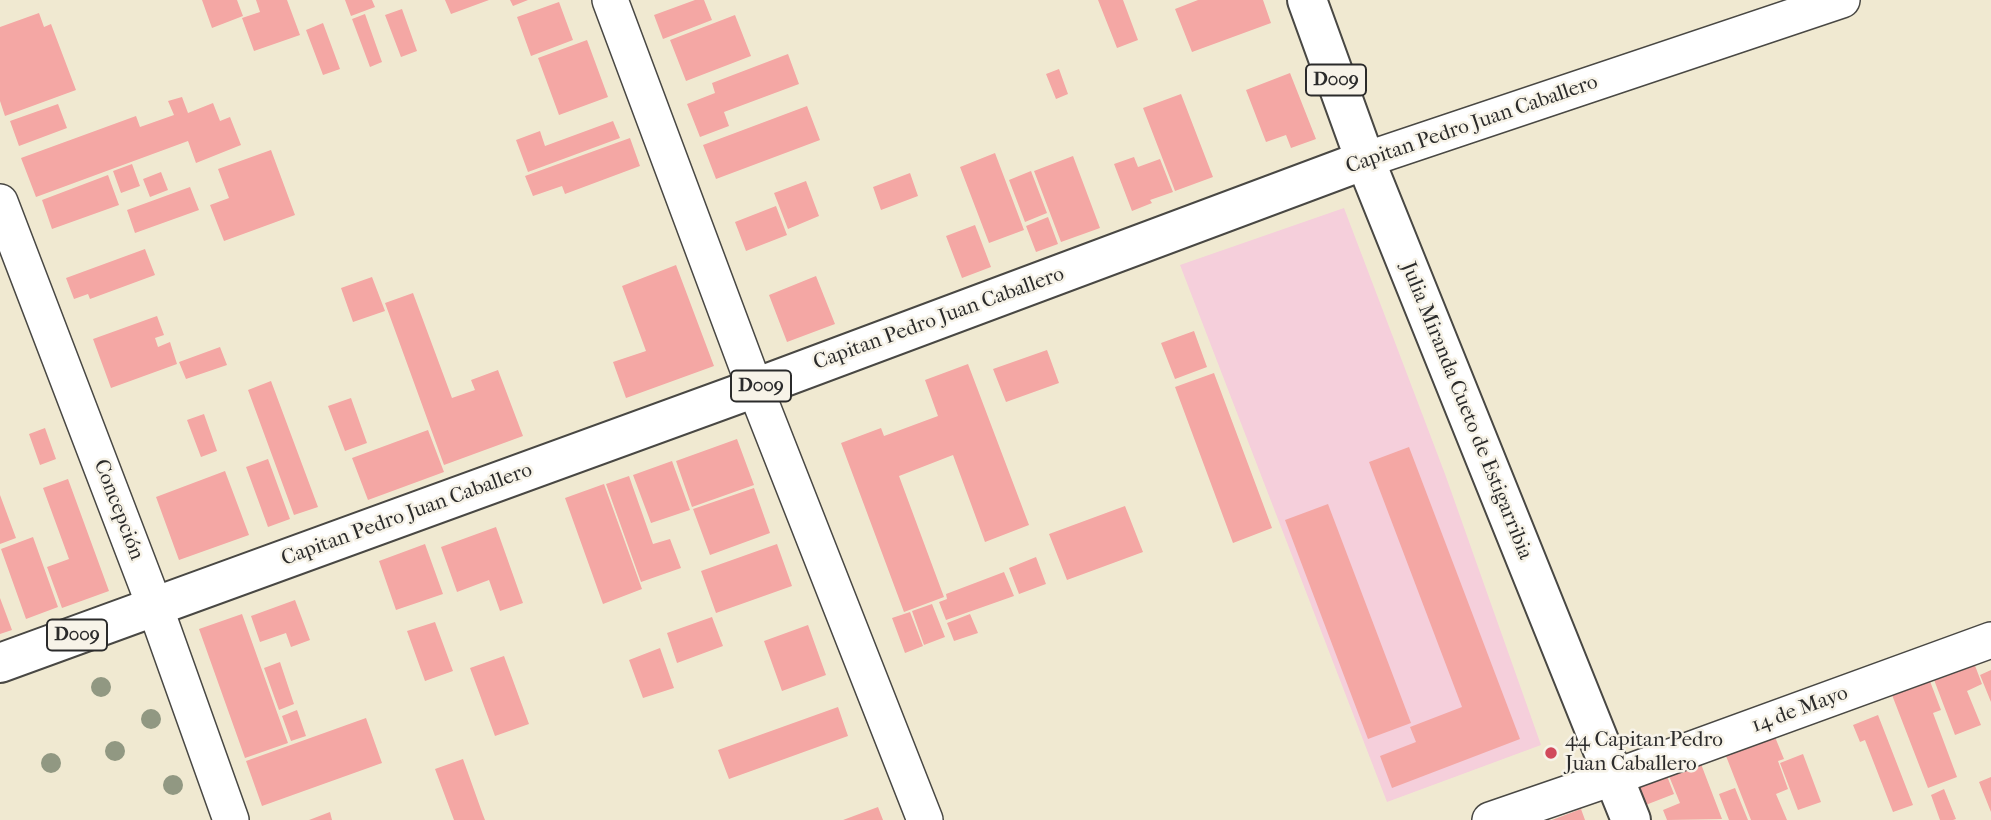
<!DOCTYPE html>
<html>
<head>
<meta charset="utf-8">
<style>
	body { margin:0 }
	canvas { display:block; background:#f0e9d1 }
</style>
</head>
<body>
<canvas width="1991" height="820"></canvas>
<script>
const ctx = document.querySelector('canvas').getContext('2d');
ctx.lineJoin = 'round';
function paint(path, color) {
  ctx.fillStyle = color;
  ctx.fill(path, 'evenodd');
}
function stroke(path, color, width, dash) {
  ctx.strokeStyle = color;
  ctx.lineWidth = width;
  ctx.lineCap = dash ? 'butt' : 'round';
  ctx.setLineDash(dash || []);
  ctx.stroke(path);
}
function drawText(font, color, halo, rows, align = 'center') {
  ctx.font = font + ' "IM FELL French Canon",serif';
  ctx.lineWidth = 5;
  ctx.setLineDash([]);
  ctx.textBaseline = 'middle';
  ctx.strokeStyle = halo;
  ctx.fillStyle = color;
  for (const [text, x, y, turn = 0] of rows) {
    ctx.save();
    ctx.translate(x, y);
    ctx.rotate((+turn || 0) * Math.PI / 180);
    ctx.textAlign = isNaN(turn) ? turn : align;
    if (halo) ctx.strokeText(text, 0, 0);
    ctx.fillText(text, 0, 0);
    ctx.restore();
  }
}
paint(new Path2D(`
	M1344,208L1445,474L1541,745L1387,802L1180,265Z`), '#f5cfdb');
paint(new Path2D(`
	M202,0H237L243,16L212,28Z
	M256,0H287L300,35L254,51L242,18L260,12Z
	M345,0H372L375,7L351,16Z
	M445,0H489L451,14Z
	M510,0H528L513,6Z
	M695,0H704L712,20L663,39L654,15Z
	M1098,0H1123L1138,40L1117,48Z
	M1198,0H1263L1271,23L1192,52L1175,9Z
	M559,2L573,40L531,56L517,17Z
	M402,9L417,51L401,57L385,15Z
	M39,13L44,27L51,24L76,90L5,116L0,101V27Z
	M365,14L382,62L370,67L352,19Z
	M735,15L751,56L686,81L670,40Z
	M323,23L340,69L323,75L306,30Z
	M587,40L608,97L559,115L538,58Z
	M788,54L799,84L724,112L729,126L700,137L687,104L715,93L712,83Z
	M1059,69L1068,94L1056,99L1046,74Z
	M1290,73L1316,139L1291,148L1286,135L1266,142L1246,90Z
	M1181,94L1213,177L1175,191L1143,108Z
	M182,97L188,113L213,103L220,121L230,117L241,145L196,163L188,141L36,197L21,158L136,116L140,127L174,115L168,101Z
	M58,104L67,128L19,146L10,121Z
	M807,106L820,140L716,179L703,145Z
	M613,121L620,138L528,172L516,140L540,131L545,146Z
	M630,138L640,166L565,194L562,186L533,196L525,176Z
	M271,150L295,215L224,241L210,205L229,198L218,169Z
	M995,153L1024,230L989,243L960,167Z
	M1073,156L1100,228L1061,242L1034,171Z
	M1134,157L1138,167L1160,159L1173,192L1150,200L1152,203L1132,211L1114,164Z
	M132,164L140,186L121,193L113,171Z
	M1031,171L1047,213L1025,222L1009,180Z
	M161,172L168,190L150,197L143,179Z
	M910,173L918,196L881,210L873,187Z
	M108,175L119,205L52,229L42,200Z
	M806,181L819,216L788,229L774,193Z
	M190,187L199,210L135,233L127,210Z
	M776,206L787,235L746,251L735,222Z
	M1048,217L1058,244L1036,252L1026,226Z
	M975,225L991,267L962,278L946,236Z
	M145,249L155,275L90,299L88,294L74,299L66,278Z
	M676,265L714,366L626,398L613,362L646,351L622,286Z
	M816,276L835,324L787,342L769,295Z
	M372,277L385,311L353,322L341,288Z
	M413,293L452,398L475,390L471,380L498,370L523,436L444,465L385,303Z
	M157,316L164,335L155,338L158,347L170,342L177,364L111,388L93,339Z
	M1194,331L1207,367L1175,379L1161,343Z
	M220,347L227,365L186,379L179,362Z
	M1047,350L1059,383L1006,402L993,369Z
	M968,364L1029,525L985,542L953,455L899,476L944,597L904,612L841,443L881,428L884,436L938,416L925,380Z
	M1214,373L1272,528L1233,543L1175,387Z
	M271,381L318,507L294,515L248,390Z
	M351,398L367,443L345,451L328,406Z
	M204,414L217,451L201,457L187,420Z
	M45,428L56,459L40,465L29,434Z
	M428,430L444,472L368,500L352,458Z
	M737,439L754,485L692,507L676,461Z
	M1409,447L1520,739L1392,788L1380,756L1416,742L1410,727L1462,707L1369,462Z
	M268,459L290,519L268,527L246,467Z
	M672,461L690,510L651,523L633,475Z
	M225,471L249,535L179,560L156,497Z
	M629,476L653,544L670,539L681,568L641,582L606,484Z
	M68,479L109,591L62,608L47,567L69,559L43,488Z
	M604,484L642,589L603,604L565,498Z
	M754,488L770,533L710,555L693,509Z
	M0,495L16,538L0,544Z
	M1328,504L1411,723L1368,739L1285,520Z
	M1125,506L1143,552L1067,580L1049,534Z
	M496,527L523,603L500,611L489,580L457,592L441,547Z
	M33,537L58,607L26,619L1,549Z
	M425,544L443,594L396,610L379,561Z
	M777,544L792,586L716,613L701,571Z
	M1036,557L1046,584L1019,594L1009,568Z
	M1004,572L1014,596L946,620L939,602L947,599L946,594Z
	M0,598L12,630L0,634Z
	M295,600L310,640L291,647L286,633L260,642L251,616Z
	M932,604L945,637L924,645L912,611Z
	M910,612L923,646L905,653L892,618Z
	M242,614L288,743L245,758L199,629Z
	M970,614L978,633L954,641L947,623Z
	M712,617L723,646L677,663L667,633Z
	M435,622L453,671L425,681L407,631Z
	M808,625L826,675L782,691L764,641Z
	M660,648L674,688L643,698L629,660Z
	M504,656L529,724L495,736L470,668Z
	M280,662L294,704L279,710L264,668Z
	M1974,663L1982,684L1967,691L1981,725L1955,735L1928,664Z
	M1991,670V702L1980,675Z
	M1928,676L1941,710L1933,713L1957,777L1928,788L1887,682Z
	M838,707L848,736L729,779L718,750Z
	M297,710L306,736L291,741L282,716Z
	M1878,715L1913,805L1893,812L1865,740L1860,742L1853,725Z
	M366,718L382,763L262,806L246,761Z
	M1775,737L1784,759L1778,761L1788,789L1776,794L1787,820H1751L1726,756Z
	M1803,754L1821,802L1798,810L1780,763Z
	M463,759L483,815L485,820H454L435,769Z
	M1701,764L1722,819L1667,820L1663,810L1680,803L1669,776Z
	M1667,776L1674,794L1643,806L1636,788Z
	M1991,777V812L1979,782Z
	M1735,788L1748,820H1729L1719,794Z
	M1944,789L1956,819L1953,820H1940L1931,795Z
	M878,807L883,820H843Z
	M1581,809L1585,820H1552Z
	M330,812L332,820H309Z`), '#f4a7a4');
const street = new Path2D(`
	M610,0L755,388L925,820
	M1365,160L1842,0
	M0,202L155,607L231,820
	M1490,820L1615,777L1991,640`);
const secondary = new Path2D(`
	M1365,160L1631,820`);
const primary = new Path2D(`
	M0,663L755,388L1365,160L1307,0`);
stroke(street, '#494844', 38);
stroke(secondary, '#494844', 42);
stroke(primary, '#494844', 42);
stroke(street, '#fff', 35);
stroke(secondary, '#fff', 38);
stroke(primary, '#fff', 38);
ctx.fillStyle = '#919882';
for (const [x, y] of [
	[101,687],
	[151,719],
	[115,751],
	[51,763],
	[173,785]
]) {
  ctx.beginPath();
  ctx.arc(x, y, 10, 0, 2 * Math.PI);
  ctx.fill();
}
for (const [x, y, r, color] of [
	[1551,753,7,"#d1495b"]
]) {
  const dot = new Path2D();
  dot.arc(x, y, r, 0, 2 * Math.PI);
  ctx.fillStyle = color;
  ctx.fill(dot);
  stroke(dot, '#f7f3e8', 2.5);
}
for (const [x, y, w] of [
	[1336,80,60],
	[761,386,60],
	[77,635,60]
]) {
  const box = new Path2D();
  box.roundRect(x - w / 2, y - 15.5, w, 31, 5);
  ctx.fillStyle = '#f7f3e8';
  ctx.fill(box);
  stroke(box, '#2b2b2b', 2);
}
drawText('bold 19px', '#2b2b2b', null, [
	["D009",1336,80],
	["D009",761,386],
	["D009",77,635]
]);
drawText('21px', '#2b2b2b', '#f7f3e8', [
	["Capitan Pedro Juan Caballero",1472,125,-19],
	["Capitan Pedro Juan Caballero",939,319,-20],
	["Julia Miranda Cueto de Estigarribia",1466,411,68],
	["Concepción",118,510,69],
	["Capitan Pedro Juan Caballero",407,515,-20],
	["14 de Mayo",1800,710,-20]
]);
drawText('21px', '#2b2b2b', '#f7f3e8', [
	["44 Capitan Pedro",1565,741],
	["Juan Caballero",1565,765]
], 'left');
</script>
</body>
</html>
